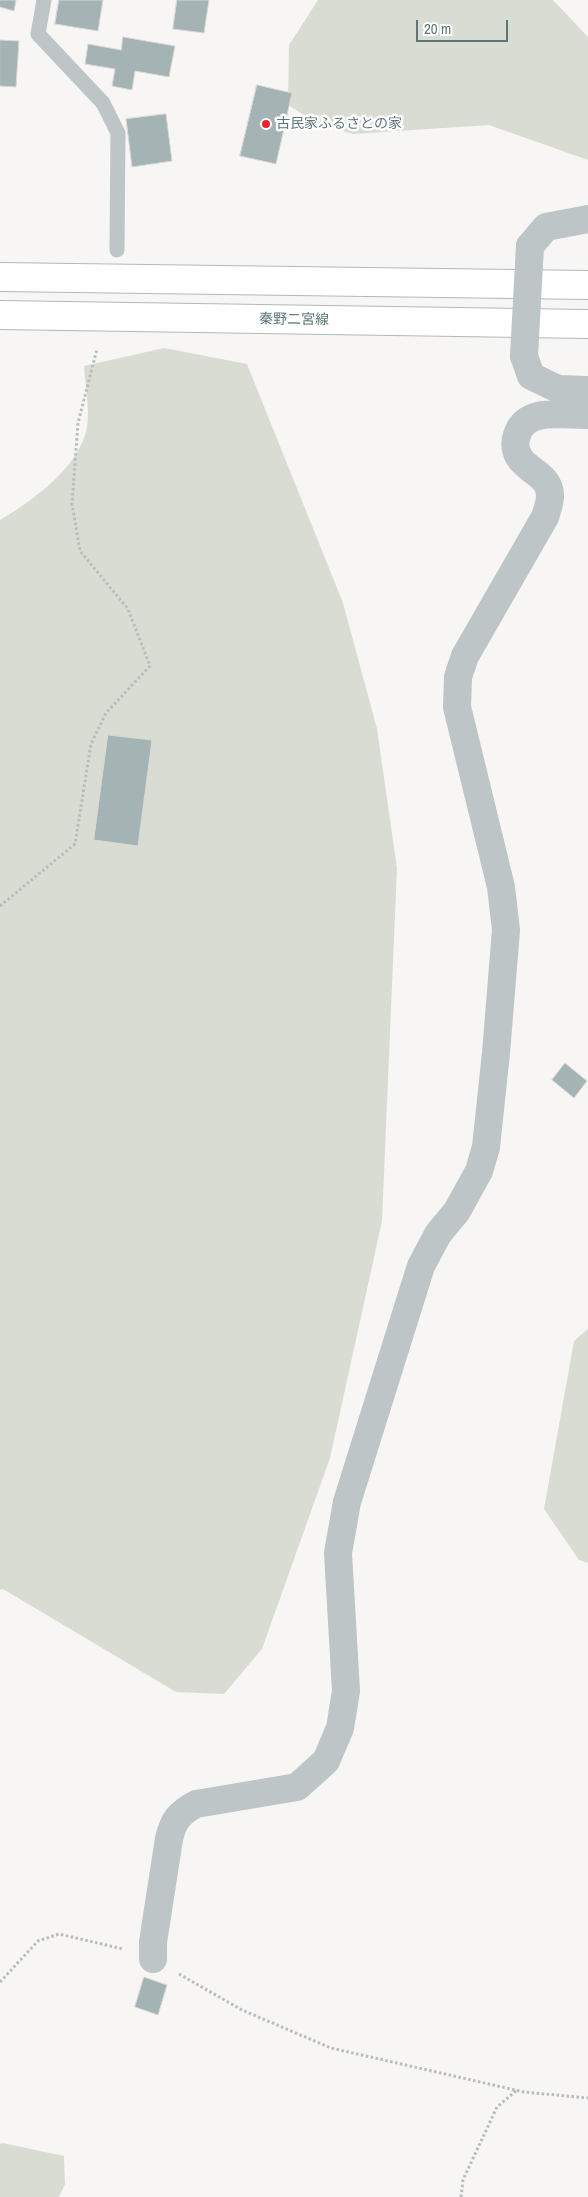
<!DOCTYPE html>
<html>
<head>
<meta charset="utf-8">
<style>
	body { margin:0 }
	#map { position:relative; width:588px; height:2197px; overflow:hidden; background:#f7f6f4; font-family:"Archivo Narrow",sans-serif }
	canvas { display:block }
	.scale { position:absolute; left:416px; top:20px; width:92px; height:22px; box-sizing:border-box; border:2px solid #5c777a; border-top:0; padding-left:6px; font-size:15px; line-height:18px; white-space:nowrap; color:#5c777a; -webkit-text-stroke:4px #fff; paint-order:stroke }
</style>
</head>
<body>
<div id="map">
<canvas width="588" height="2197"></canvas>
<div class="scale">20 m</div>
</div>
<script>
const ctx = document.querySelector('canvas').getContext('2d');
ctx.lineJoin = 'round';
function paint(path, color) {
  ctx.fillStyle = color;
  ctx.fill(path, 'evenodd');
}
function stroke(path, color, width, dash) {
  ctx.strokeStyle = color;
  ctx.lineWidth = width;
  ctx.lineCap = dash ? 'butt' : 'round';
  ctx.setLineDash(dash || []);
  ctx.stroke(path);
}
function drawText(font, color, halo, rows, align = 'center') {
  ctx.font = font + ' "Archivo Narrow","Noto Sans JP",sans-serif';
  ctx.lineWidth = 5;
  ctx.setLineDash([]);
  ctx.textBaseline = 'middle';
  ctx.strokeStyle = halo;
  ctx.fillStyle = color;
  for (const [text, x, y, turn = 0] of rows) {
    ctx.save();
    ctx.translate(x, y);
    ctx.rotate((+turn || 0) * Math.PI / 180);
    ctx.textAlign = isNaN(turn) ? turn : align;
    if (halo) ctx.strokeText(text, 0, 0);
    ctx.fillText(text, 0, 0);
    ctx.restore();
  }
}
paint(new Path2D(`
	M318,0H553L588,37V160L489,125L353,134L317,123L288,105L289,45Z
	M164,348L247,364L343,603L377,729L397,868L382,1221L330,1458L262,1649L224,1694L176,1692L3,1589L0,1590V520C32,501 80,467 87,427C90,410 85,384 84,366Z
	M588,1329V1563L579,1560L544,1509L574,1341Z
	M3,2143L64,2156L65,2184L59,2197H0V2144Z`), '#d9dcd2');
const building = new Path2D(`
	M0,0H16L14,11L0,7Z
	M59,0H103L98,31L55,24Z
	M177,0H209L204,33L173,29Z
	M123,37L175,46L169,77L135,71L132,90L112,86L115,69L85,64L88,44L121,50Z
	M0,40L19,41L16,87L0,86Z
	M257,85L292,93L276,164L240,156Z
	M166,114L172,161L132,167L126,119Z
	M108,735L152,740L138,846L94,840Z
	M565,1063L587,1081L574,1098L552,1080Z
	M144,1977L167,1985L158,2015L135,2007Z`);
paint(building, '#a4b3b4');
stroke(building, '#d9d8d6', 1);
const primary = new Path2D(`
	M0,277L588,285
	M0,315L588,324`);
stroke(primary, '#b0b9ba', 30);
stroke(new Path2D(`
	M0,906L75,844L91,744L106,713L150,666L128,609L80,551L72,504L78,423L97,349
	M179,1974L242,2010L331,2048L524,2092L588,2098
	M0,1982L38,1941L59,1934L123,1949
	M461,2197L463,2180L497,2107L517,2090`), '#b7bdbe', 3, [2.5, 2.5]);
stroke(new Path2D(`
	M44,0L38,34L103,103L118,133L117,250`), '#bdc5c6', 15);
stroke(new Path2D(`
	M530,246L546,227L588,219
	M524,356L531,376L558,389L588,390
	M153,1959V1942L169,1839C173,1821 179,1813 196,1804L297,1787L326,1761L340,1728L346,1691L338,1553L347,1502L421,1266L438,1234L457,1211L479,1171L486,1147L496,1053L506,930L501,887L457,707L458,677L465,656L545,517C549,505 554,492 545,481C538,472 526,468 519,457C515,450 514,443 517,435C526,406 564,416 588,415`), '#bdc5c6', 28);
stroke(primary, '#fff', 28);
stroke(new Path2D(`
	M524,356L530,246`), '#bdc5c6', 28);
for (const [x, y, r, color] of [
	[266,124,5,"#eb2031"]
]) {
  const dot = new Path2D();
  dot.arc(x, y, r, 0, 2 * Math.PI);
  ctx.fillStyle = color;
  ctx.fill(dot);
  stroke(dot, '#fff', 2);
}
drawText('14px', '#5c777a', '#fff', [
	["古民家ふるさとの家",276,124]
], 'left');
drawText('14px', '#5c777a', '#fff', [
	["秦野二宮線",294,320,1]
]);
</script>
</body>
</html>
